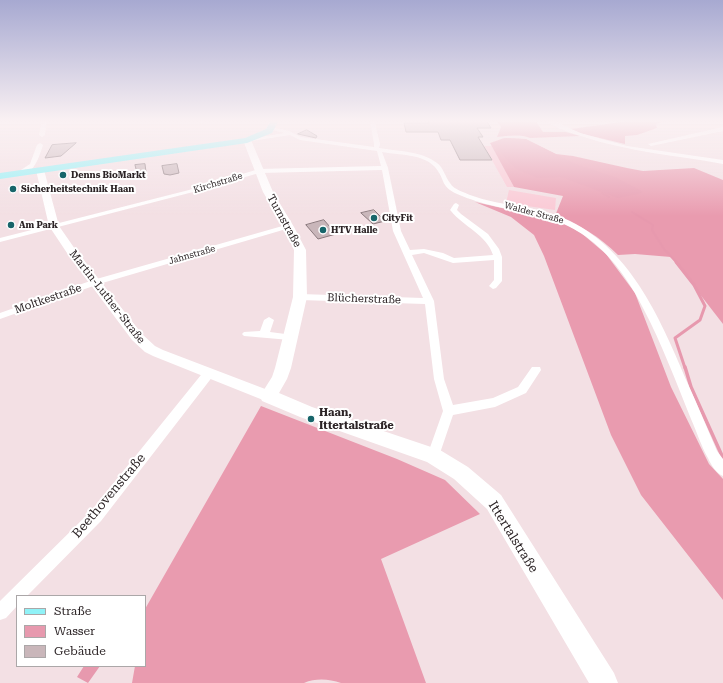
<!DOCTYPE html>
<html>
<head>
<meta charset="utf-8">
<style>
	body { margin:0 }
	#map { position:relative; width:723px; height:683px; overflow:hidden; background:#f3e0e4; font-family:"Roboto Serif",serif }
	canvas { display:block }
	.legend { position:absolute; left:16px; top:595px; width:130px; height:72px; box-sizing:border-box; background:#fff; border:1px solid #aba7a8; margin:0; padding:5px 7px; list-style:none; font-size:12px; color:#2c2426 }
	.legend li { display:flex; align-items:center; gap:8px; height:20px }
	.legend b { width:20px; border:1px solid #aba7a8 }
</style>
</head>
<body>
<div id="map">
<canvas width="723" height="683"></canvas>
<ul class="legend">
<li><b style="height:5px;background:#90f2f7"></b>Straße</li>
<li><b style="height:11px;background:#e799ae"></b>Wasser</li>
<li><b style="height:11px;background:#c9b6ba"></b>Gebäude</li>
</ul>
</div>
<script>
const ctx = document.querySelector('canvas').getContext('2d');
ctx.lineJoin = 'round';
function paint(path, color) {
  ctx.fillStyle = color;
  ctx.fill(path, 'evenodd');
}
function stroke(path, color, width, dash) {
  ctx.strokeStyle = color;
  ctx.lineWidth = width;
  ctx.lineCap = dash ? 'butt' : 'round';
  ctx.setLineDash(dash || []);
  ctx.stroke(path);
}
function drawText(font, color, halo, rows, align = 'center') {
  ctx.font = font + ' "Roboto Serif",serif';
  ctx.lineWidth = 4;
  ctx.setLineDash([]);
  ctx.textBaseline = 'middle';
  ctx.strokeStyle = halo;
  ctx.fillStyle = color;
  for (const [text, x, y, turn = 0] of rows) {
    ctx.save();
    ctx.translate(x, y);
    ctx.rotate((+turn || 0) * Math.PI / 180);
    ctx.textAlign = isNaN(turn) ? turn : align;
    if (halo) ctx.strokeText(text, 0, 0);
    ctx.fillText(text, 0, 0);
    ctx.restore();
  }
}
paint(new Path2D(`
	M484,146H492L514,187H507Z
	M509,190L556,198L555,210L506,203Z`), '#fac8d4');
paint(new Path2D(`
	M496,120H542L544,121H536L543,132H566L580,136L530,138C520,134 507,136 497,137L501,127Z
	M635,120H669L656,124L657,128L637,135L625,136V144L583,134L571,129Z
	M504,138L526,139L556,154L573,156L627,168L643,171L694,168L723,180V324L671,257L635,254L618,255C600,237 579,224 555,216L563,196L514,187L490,143Z
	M475,202L559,221L580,232L606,254L635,293L671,387L709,464L723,479V600L641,495L611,435L544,256L534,235L511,217Z
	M261,406L397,459L445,480L480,514L381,559L426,683H341C329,679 316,678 304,683H132L135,666H145V609Z`), '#e99baf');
paint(new Path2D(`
	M506,138L525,139L576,164L615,177L643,192L638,194L618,198L561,177L538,178L516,169L492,143Z
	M84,666H100L88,683L77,677Z`), '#e799ae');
stroke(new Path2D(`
	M586,132L594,130L623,131L626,129L645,126L646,123L655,120
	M513,134L522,128L516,120
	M513,134L527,133
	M549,134L567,135`), '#e799ae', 1.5);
stroke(new Path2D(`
	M602,193L609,197
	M632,212L653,225L652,230L664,249L677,263`), '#e799ae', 2);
stroke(new Path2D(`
	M676,262L694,285L705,306L700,320L675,338L685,368`), '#e799ae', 3);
stroke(new Path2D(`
	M685,367L691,387L723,458`), '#e799ae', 3.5);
const building = new Path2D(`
	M428,120H486L491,128H477L483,137H478L492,160H460L450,140H441L438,132H406L404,123H429Z
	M307,130L317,136L316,138L298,134Z
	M76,143L61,156L45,158L52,145Z
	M145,164L146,172L137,173L135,165Z
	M177,164L179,173L170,175L164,174L162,166Z
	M374,210L385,221L373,224L361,213Z
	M324,220L336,234L318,239L306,225Z`);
paint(building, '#c9b6ba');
stroke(building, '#8a797d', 1);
paint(new Path2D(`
	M42,120H46L45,135L42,137L39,135Z
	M201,120H206L202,124L200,123Z
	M370,120H374L380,144L379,148C397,151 422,151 437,163C444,168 445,177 450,183C454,190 464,192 470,195C502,207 539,205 570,221C633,252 662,323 688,384C698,406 707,428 717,451L723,459V476C716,473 711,465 708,458C701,446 697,432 691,419C676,382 662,344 643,308C633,288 620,268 603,251C559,207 514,217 462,196C438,187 447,180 434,166C422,154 399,155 382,152L388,168L401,231L410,250L424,249L443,253L454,258L493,255C487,235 464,227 451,211L450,210L454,204L456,203L459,205L457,210L461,214L488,234L499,249L502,257V281L496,288L493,289L489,286L494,280V260L453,263L424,253L412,255L434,301L444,379L453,405L493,398L518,387L532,367H540L541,370L526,393L495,407L453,415L439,456L437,460L433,462L429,460L427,456L443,411L434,379L425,304L300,300L296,297L300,294L423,298L393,231L382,170L259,173L193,192L0,242V238L189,190L259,169L381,166L377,151L300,140L290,135L251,141L248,139L285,133L269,129V127H271L289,131L301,137L374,147V144Z
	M545,120H551L580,133L627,146L723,160V164C675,155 628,152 581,136C569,132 555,128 545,120Z
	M723,127V131L651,146L648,144Z
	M40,143L43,145C39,157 34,176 18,174V172L30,164L37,145Z
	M286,225H292L293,227L99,284L0,319V313L93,280Z
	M269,317L274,320L270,332L293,335L295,337L293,339L290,340L244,336L242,334L244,332L260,331L264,320Z
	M209,369L213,370L214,373L213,376L101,521L27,596H17V606L6,618L0,620V601L91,511L205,370Z`), '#fff');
paint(new Path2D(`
	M37,168H40L44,170L59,226L75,249L142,334L155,346L163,350L273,392L275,396L273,400L268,402L153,356L145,352L132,340L67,253L49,226L36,170Z`), '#fff');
paint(new Path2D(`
	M244,138H247L251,140L273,192L294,227L306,250L307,297L291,368L287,379L279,393L312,407L440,450L468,467L501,495L614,673L618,683H589L487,509L454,479L427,462L300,417L262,401L260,396L272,377L275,368L293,297L294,250L284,227L263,192L243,140Z`), '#fff');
paint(new Path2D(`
	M271,120H279L272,133L247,143L0,179V173L245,138L266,129Z`), '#90f2f7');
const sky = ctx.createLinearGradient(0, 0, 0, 216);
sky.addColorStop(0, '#a7a9d1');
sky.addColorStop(0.56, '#faf1f3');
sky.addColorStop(1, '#faf1f300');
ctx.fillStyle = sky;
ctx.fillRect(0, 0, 723, 216);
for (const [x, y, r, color] of [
	[63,175,4,"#17656a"],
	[13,189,4,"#17656a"],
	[374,218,4,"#17656a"],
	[11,225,4,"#17656a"],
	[323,230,4,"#17656a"],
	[311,419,4,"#17656a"]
]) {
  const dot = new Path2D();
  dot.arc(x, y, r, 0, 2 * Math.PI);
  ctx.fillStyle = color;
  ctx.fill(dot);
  stroke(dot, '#fff', 1.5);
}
drawText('bold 9px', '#2c2426', '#fff', [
	["Denns BioMarkt",71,175],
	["Sicherheitstechnik Haan",21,189],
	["CityFit",382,218],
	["Am Park",19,225],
	["HTV Halle",331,230]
], 'left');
drawText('9px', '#2c2426', '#fff', [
	["Kirchstraße",218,183,-17],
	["Walder Straße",534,213,15],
	["Jahnstraße",192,255,-16]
]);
drawText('11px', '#2c2426', '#fff', [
	["Turnstraße",284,221,61],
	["Martin-Luther-Straße",107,297,52],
	["Moltkestraße",48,299,-19],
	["Blücherstraße",364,299,2]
]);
drawText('bold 11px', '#2c2426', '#fff', [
	["Haan,",319,413],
	["Ittertalstraße",319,426]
], 'left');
drawText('13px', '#2c2426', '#fff', [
	["Beethovenstraße",109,496,-50],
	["Ittertalstraße",513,537,58]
]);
</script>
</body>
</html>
